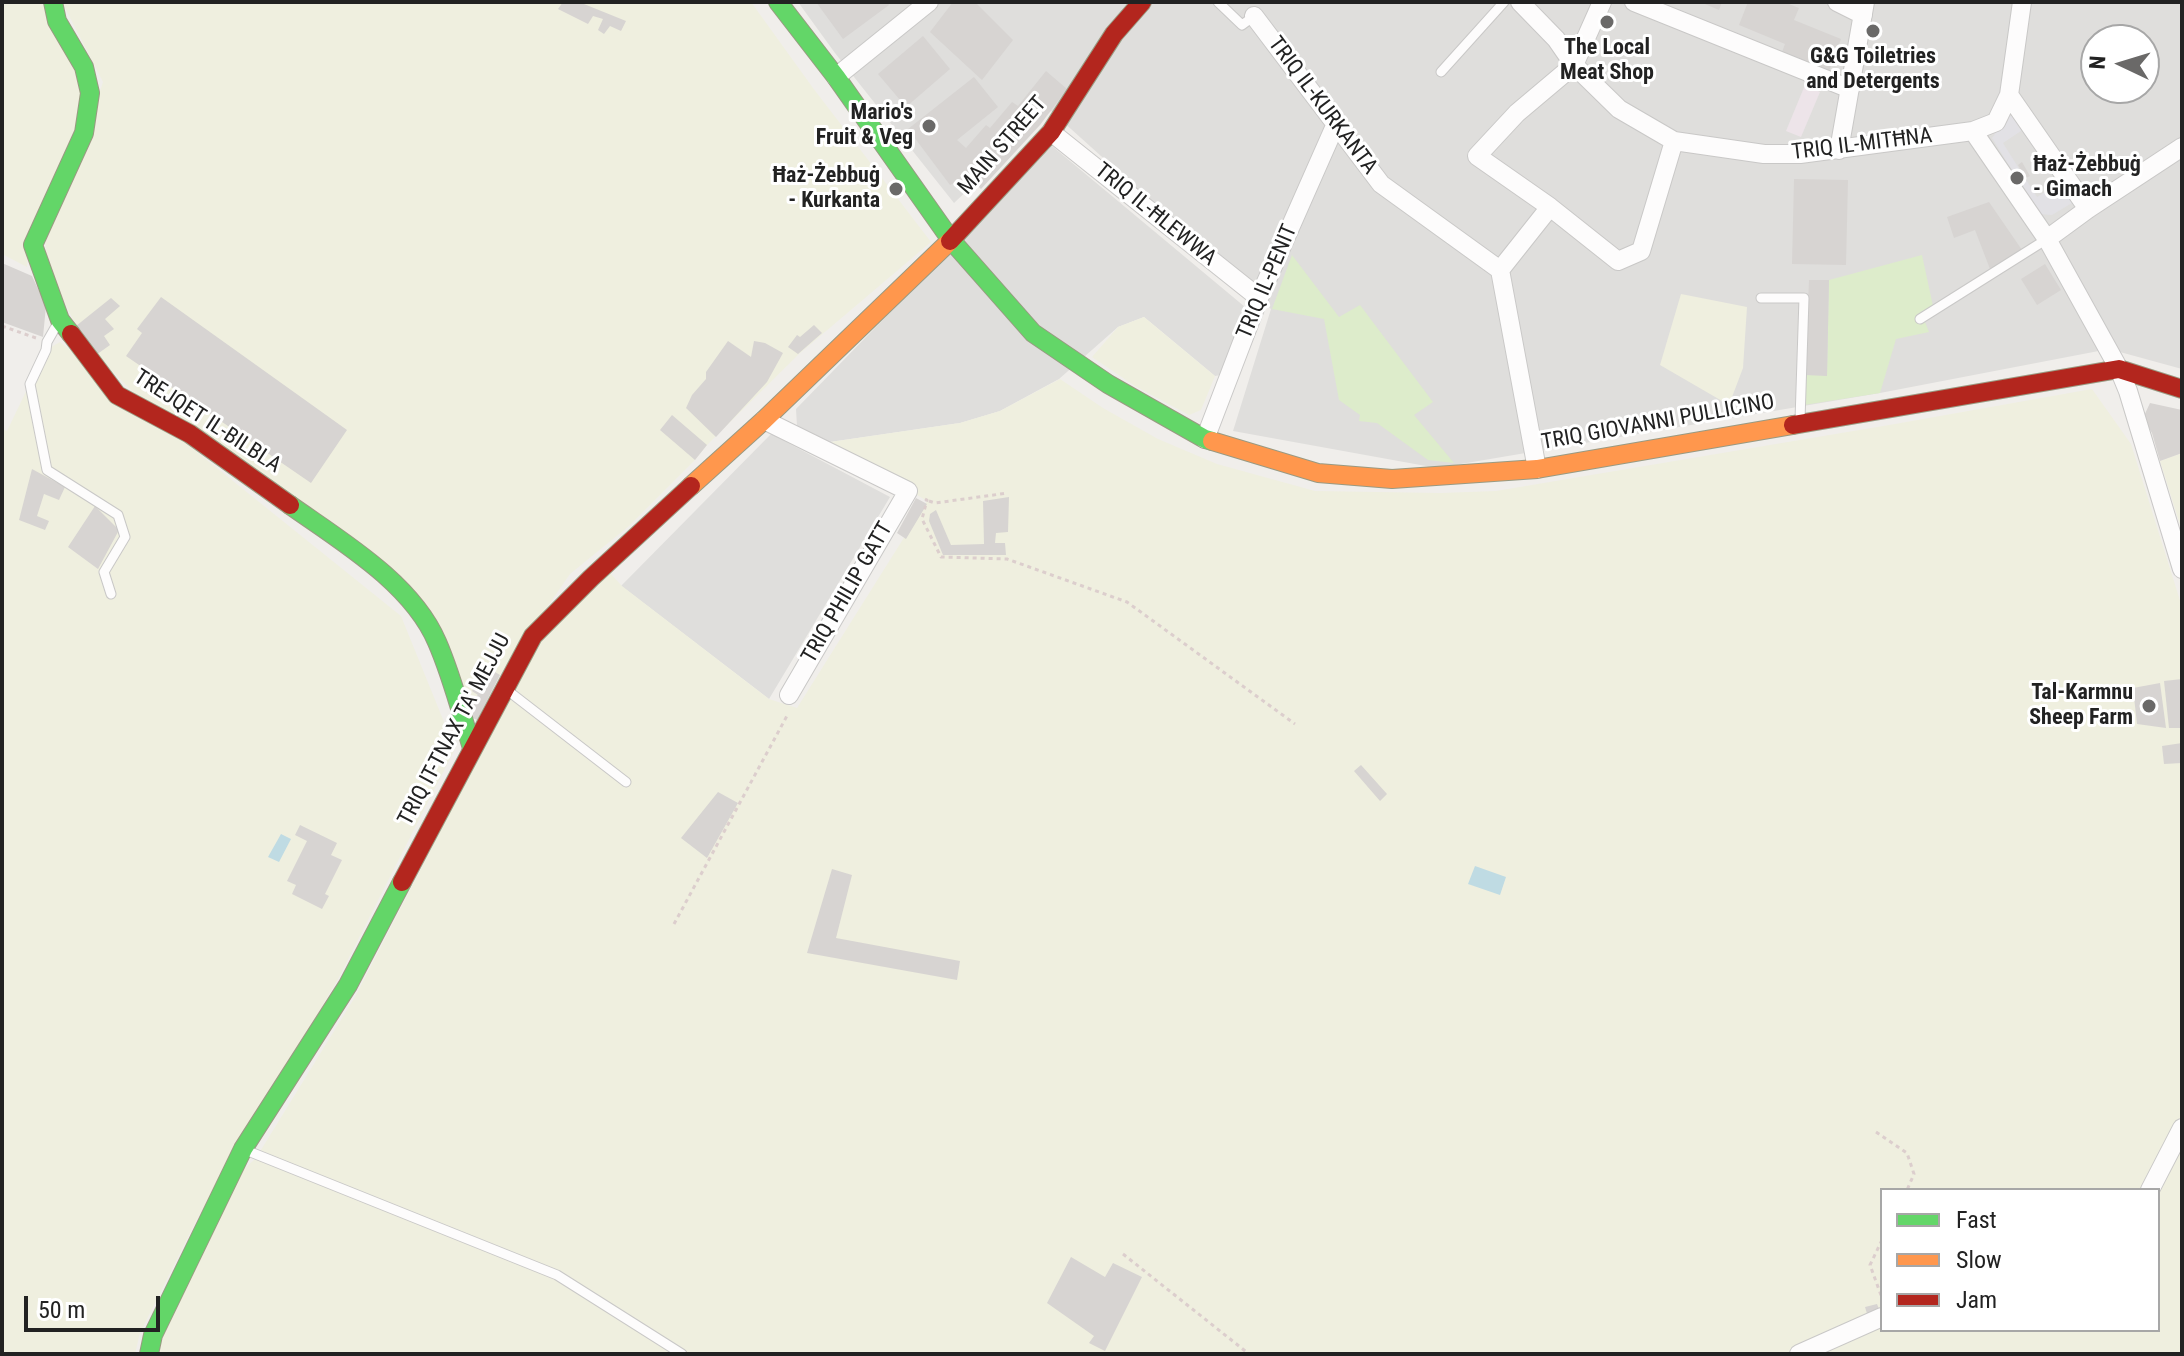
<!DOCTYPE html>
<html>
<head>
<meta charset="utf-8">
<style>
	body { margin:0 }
	#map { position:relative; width:2184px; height:1356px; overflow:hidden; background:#f0eeeb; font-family:"Roboto Condensed",sans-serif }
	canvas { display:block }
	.frame { position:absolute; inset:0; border:4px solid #222; pointer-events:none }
	.legend { position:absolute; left:1880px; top:1188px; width:280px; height:144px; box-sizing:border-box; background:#fff; border:2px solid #a7a7a7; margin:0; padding:10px 14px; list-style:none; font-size:24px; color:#222 }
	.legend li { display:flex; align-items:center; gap:16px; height:40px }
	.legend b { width:40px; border:2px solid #a7a7a7 }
	.north { position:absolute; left:2080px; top:24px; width:80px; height:80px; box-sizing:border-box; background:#fff; border:2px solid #a7a7a7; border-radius:50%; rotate:274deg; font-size:22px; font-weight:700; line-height:32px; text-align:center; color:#222 }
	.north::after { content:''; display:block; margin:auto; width:28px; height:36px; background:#6a6968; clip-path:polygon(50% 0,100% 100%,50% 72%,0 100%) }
	.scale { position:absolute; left:24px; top:1296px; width:136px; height:36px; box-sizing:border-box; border:4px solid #222; border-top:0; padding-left:10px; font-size:24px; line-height:28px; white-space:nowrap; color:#222; -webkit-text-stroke:6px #fff; paint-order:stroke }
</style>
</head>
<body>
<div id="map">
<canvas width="2184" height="1356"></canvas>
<div class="frame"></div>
<ul class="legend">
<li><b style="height:10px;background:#63d668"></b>Fast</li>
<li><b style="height:10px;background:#ff974d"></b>Slow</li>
<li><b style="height:10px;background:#b3261e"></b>Jam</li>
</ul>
<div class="north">N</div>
<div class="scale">50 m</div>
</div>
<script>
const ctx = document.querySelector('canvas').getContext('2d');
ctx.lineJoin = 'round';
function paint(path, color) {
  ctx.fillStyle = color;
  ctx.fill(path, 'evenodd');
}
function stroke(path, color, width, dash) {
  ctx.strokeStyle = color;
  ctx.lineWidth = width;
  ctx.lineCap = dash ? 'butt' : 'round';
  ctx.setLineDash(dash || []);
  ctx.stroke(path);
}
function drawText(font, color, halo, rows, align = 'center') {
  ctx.font = font + ' "Roboto Condensed",sans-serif';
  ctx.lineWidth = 6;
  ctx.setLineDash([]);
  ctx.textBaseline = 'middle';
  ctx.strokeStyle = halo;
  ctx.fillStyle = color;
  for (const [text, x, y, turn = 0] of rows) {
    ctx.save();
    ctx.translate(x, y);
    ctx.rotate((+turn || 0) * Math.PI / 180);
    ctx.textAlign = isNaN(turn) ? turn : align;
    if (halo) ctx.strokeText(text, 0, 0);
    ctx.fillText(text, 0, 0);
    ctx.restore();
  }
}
paint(new Path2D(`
	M798,2H2182V369L2109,349L1880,393L1437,468L1233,431L1271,309L1051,111L954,203L835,53ZM2096,40H2144V88H2096Z
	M1052,146L1245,307L1221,375L1215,376L1144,317L1118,327L1059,379L1000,411L960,423L830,442L797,426L796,409Z
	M771,434L890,497L769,699L621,586Z`), '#dfdedc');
paint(new Path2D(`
	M1805,85L1820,92L1801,137L1786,131Z`), '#ede4e9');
paint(new Path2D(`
	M2,2H41L85,73L86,110L29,241L27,267L2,254Z
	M62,2H751L813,88L931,242L799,354L707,445L695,460L629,526L570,574L500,675L477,720L434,617L140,399L96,355L76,326L47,266L45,238L80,153L103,82Z
	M1681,294L1747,307L1743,368L1729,405L1660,365Z
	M1144,317L1215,376L1201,410L1189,415L1135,386L1092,357L1118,327Z
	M60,342L401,616L455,749L338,979L197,1219L140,1333L135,1354H2V429L7,431L46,350Z
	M1060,379L1103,408L1158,439L1217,464L1315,491L1441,493L1496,491L1895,424L2092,389L2131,444L2182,607V1354H159L164,1333L241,1172L256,1158L355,997L534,649L609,572L622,586L769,699L797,708L927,501L830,442L960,423L1000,411ZM1882,1190H2158V1330H1882Z
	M2182,453V531L2160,461Z`), '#efefdf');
paint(new Path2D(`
	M1292,255L1339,317L1360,305L1433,402L1414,415L1454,463L1428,460L1377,423L1359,421L1360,415L1339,400L1324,319L1272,309Z
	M1922,255L1933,306L1921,312L1929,332L1896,339L1880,393L1804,405L1805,375H1827L1829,280Z`), '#ddeccb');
paint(new Path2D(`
	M2015,115L2022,125L2021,131L2003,143L2037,197L2060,183L2072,203L2052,215L2039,214L1992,138L2007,117Z`), '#e2e1e5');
paint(new Path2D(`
	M281,834L291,839L279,862L268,857Z
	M1475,866L1506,877L1500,895L1468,884Z`), '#bfdbe3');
paint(new Path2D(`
	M563,2H579L626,21L621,31L610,26L604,34L598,30L603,19L593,16L588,24L558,9Z
	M816,2H887L889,5L843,39Z
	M953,2H975L1013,40L982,80L930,32Z
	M1700,2H1722L1719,10Z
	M1748,2H1784L1799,8L1794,20L1841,39L1828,74L1781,55L1785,44L1739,25Z
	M923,36L950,69L906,107L878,74Z
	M1046,71L1067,89L1040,125L981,189L976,184L971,189L958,188L954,183L950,185L908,129L974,77L998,107L957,140L966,148L986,125L990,128L1012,102L1018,106Z
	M2022,162L2030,176L2026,178L2018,165Z
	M1794,179L1848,180L1846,265L1792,264Z
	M1989,202L2022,250L1990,269L1975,230L1954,238L1947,217Z
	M2,263L32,276L46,306L43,337L2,322Z
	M2045,264L2061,290L2037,305L2021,279Z
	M1809,280H1829L1827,376L1805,375Z
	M161,297L347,430L311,483L126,356L142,333L137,329Z
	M111,298L120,306L105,319L114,329L104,336L110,345L96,355L76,326Z
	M814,325L822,333L798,354L788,347L797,335L800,337Z
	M728,341L751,357L754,341L765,343L783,353L767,382L716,437L686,408L692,395L706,379V372Z
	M2150,403L2182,410V453L2160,461L2152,433L2143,418Z
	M672,415L707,445L695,460L660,430Z
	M32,469L65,487L59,500L44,494L37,516L49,521L45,530L19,520Z
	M1009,497L1008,532L996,533L995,543H1005L1006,555H943L929,521L930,514L936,510L951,545L984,544L983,501Z
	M916,498L927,504L906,539L897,533Z
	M95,506L119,530L98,569L68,547Z
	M485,666L500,675L477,720L471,717L466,705L478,695L472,691Z
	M2182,679V728H2169L2164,681Z
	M2160,683L2166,728L2137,724L2133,688Z
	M2182,743V763L2164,764L2162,746Z
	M1361,765L1387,794L1380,801L1354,771Z
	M718,792L738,803L707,858L681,838Z
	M300,825L337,843L331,855L342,860L325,894L329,896L322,909L292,894L296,885L287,881L307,841L295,835Z
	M832,869L852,875L836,938L960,961L957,980L807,953Z
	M1071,1257L1105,1277L1113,1263L1142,1277L1105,1351L1089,1343L1094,1336L1047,1303Z
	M1877,1304L1881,1314L1869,1320L1865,1307Z`), '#d7d4d2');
const lane = new Path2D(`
	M1218,2L1242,25L1254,16
	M1441,72L1504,2
	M1761,298H1804L1800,420
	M1920,319L2047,239
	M59,321L47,342L46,350L30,384L47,470L118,515L125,537L104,572L111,594
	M507,690L626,782
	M243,1149L557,1275L682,1354`);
const street = new Path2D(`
	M1520,2L1556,39L1574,65L1619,109L1674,141L1764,154H1800L1973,131L1996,122L2009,95L2022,2
	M1602,2L1574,65L1517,113L1477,156L1550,207L1618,261L1641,251L1674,141
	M1634,2L1850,89
	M1837,2L1863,15
	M1254,16L1381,184L1500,270L1537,469
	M836,77L929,2
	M2009,95L2088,209
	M1973,131L2047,239L2119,369L2128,391L2182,569
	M1051,132L1259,298
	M1839,150L1865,2
	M2047,239L2088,209L2182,147
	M1500,270L1550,207
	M764,420L908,491L789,695
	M1205,439L1259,298L1335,126
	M2150,1190L2182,1128
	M1799,1354L1882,1317`);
const fast = new Path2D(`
	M53,2L57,21L84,67L90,93L84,133L33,245L60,320L71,334
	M778,2L836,77L951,240L1033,333L1108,384L1205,439L1212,441
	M290,505C341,541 412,583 437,642C452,676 461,713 472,748
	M149,1354L153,1335L243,1149L348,985L402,882`);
const slow = new Path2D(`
	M1212,441L1318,473L1392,479L1537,469L1793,425
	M691,486L764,420L950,241`);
const jam = new Path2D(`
	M950,241L1051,132L1114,34L1142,2
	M71,334L117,395L190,434L290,505
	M1793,425L2119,369L2182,389
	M402,882L533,636L591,578L691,486`);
stroke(lane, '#c9c8c7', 11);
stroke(street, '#c9c8c7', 20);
stroke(fast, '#999a82', 20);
stroke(slow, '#999a82', 20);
stroke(jam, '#999a82', 20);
stroke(new Path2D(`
	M2,326L36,338
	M925,499L927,500L922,519L941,557L1007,559L1127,602L1295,724
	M929,501L935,503L1008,493
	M674,924L788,714
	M1876,1132L1907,1153L1914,1174L1907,1190
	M1882,1240L1870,1265L1882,1298
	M1123,1254L1249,1354`), '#dccecd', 3, [4, 4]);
stroke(lane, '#fdfcfc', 9);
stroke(street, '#fdfcfc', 18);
stroke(fast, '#63d668', 18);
stroke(slow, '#ff974d', 18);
stroke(jam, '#b3261e', 18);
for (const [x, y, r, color] of [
	[1607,22,8,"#6a6968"],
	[1873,31,8,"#6a6968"],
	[929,126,8,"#6a6968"],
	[2017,178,8,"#6a6968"],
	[896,189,8,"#6a6968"],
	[2149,706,8,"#6a6968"]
]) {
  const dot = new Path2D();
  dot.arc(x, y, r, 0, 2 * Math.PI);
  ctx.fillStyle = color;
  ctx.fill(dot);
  stroke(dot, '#fff', 3);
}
drawText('bold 22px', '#222', '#fff', [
	["The Local",1607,48,"center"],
	["Meat Shop",1607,73,"center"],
	["G&G Toiletries",1873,57,"center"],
	["and Detergents",1873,82,"center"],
	["Mario's",913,113],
	["Fruit & Veg",913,138],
	["Ħaż-Żebbuġ",2033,165,"left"],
	["- Gimach",2033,190,"left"],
	["Ħaż-Żebbuġ",880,176],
	["- Kurkanta",880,201],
	["Tal-Karmnu",2133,693],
	["Sheep Farm",2133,718]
], 'right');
drawText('22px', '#222', '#fff', [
	["TRIQ IL-KURKANTA",1322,106,53],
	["TRIQ IL-MITĦNA",1862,145,-7],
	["MAIN STREET",1003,146,-49],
	["TRIQ IL-ĦLEWWA",1155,215,39],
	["TRIQ IL-PENIT",1268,282,-67],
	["TREJQET IL-BILBLA",207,422,33],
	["TRIQ GIOVANNI PULLICINO",1658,423,-10],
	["TRIQ PHILIP GATT",848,593,-60],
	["TRIQ IT-TNAX TA' MEJJU",455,730,-62]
]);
</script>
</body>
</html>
